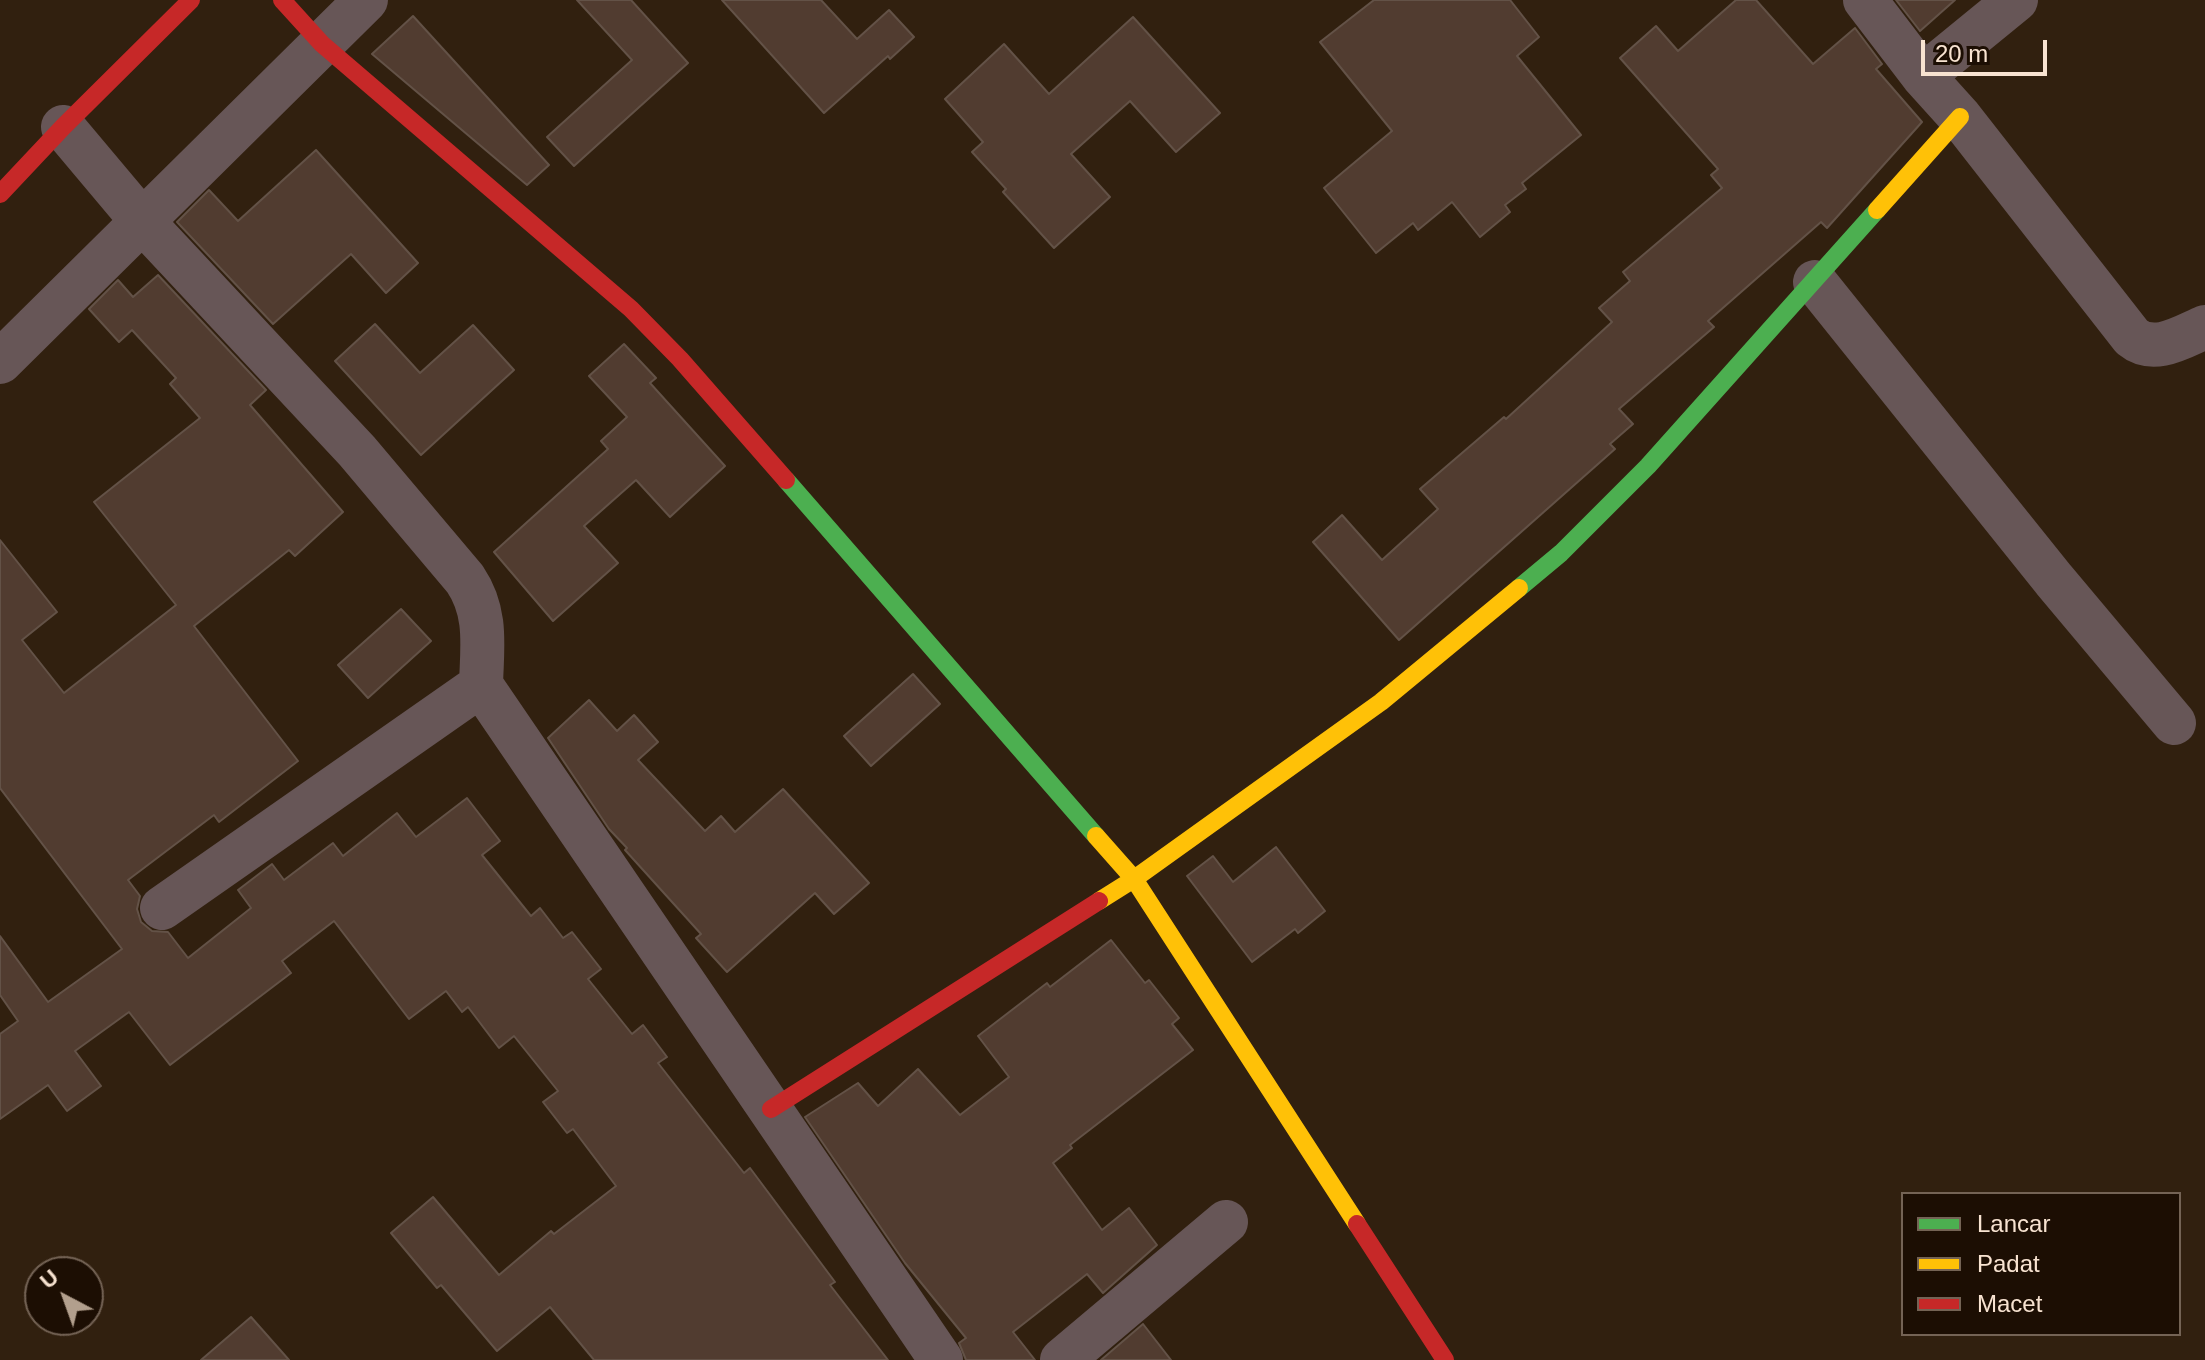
<!DOCTYPE html>
<html>
<head>
<meta charset="utf-8">
<style>
	body { margin:0 }
	#map { position:relative; width:2205px; height:1360px; overflow:hidden; background:#31200f; font-family:Arial,sans-serif }
	canvas { display:block }
	.legend { position:absolute; left:1901px; top:1192px; width:280px; height:144px; box-sizing:border-box; background:#1c0e03; border:2px solid #746355; margin:0; padding:10px 14px; list-style:none; font-size:24px; color:#f8e3d1 }
	.legend li { display:flex; align-items:center; gap:16px; height:40px }
	.legend b { width:40px; border:2px solid #746355 }
	.north { position:absolute; left:24px; top:1256px; width:80px; height:80px; box-sizing:border-box; background:#1c0e03; border:2px solid #746355; border-radius:50%; rotate:319deg; font-size:22px; font-weight:700; line-height:32px; text-align:center; color:#f8e3d1 }
	.north::after { content:''; display:block; margin:auto; width:28px; height:36px; background:#b29f8d; clip-path:polygon(50% 0,100% 100%,50% 72%,0 100%) }
	.scale { position:absolute; left:1921px; top:40px; width:126px; height:36px; box-sizing:border-box; border:4px solid #f8e3d1; border-top:0; padding-left:10px; font-size:24px; line-height:28px; white-space:nowrap; color:#f8e3d1; -webkit-text-stroke:6px #1c0e03; paint-order:stroke }
</style>
</head>
<body>
<div id="map">
<canvas width="2205" height="1360"></canvas>
<ul class="legend">
<li><b style="height:10px;background:#4caf50"></b>Lancar</li>
<li><b style="height:10px;background:#ffc107"></b>Padat</li>
<li><b style="height:10px;background:#c62828"></b>Macet</li>
</ul>
<div class="north">U</div>
<div class="scale">20 m</div>
</div>
<script>
const ctx = document.querySelector('canvas').getContext('2d');
ctx.lineJoin = 'round';
function paint(path, color) {
  ctx.fillStyle = color;
  ctx.fill(path, 'evenodd');
}
function stroke(path, color, width, dash) {
  ctx.strokeStyle = color;
  ctx.lineWidth = width;
  ctx.lineCap = dash ? 'butt' : 'round';
  ctx.setLineDash(dash || []);
  ctx.stroke(path);
}
const building = new Path2D(`
	M577,0H631L688,63L574,166L547,137L632,60Z
	M722,0H821L857,39L889,10L914,37L890,59L888,56L824,113Z
	M1374,0H1510L1539,37L1517,56L1581,135L1522,183L1526,189L1505,205L1510,212L1480,237L1452,202L1418,230L1413,223L1376,253L1324,188L1392,131L1320,42Z
	M1736,0H1756L1813,64L1855,28L1882,64L1876,69L1922,122L1827,228L1821,222L1708,321L1714,327L1619,409L1633,424L1610,444L1615,449L1399,640L1313,542L1342,515L1382,560L1438,509L1420,489L1504,417L1506,419L1612,322L1599,308L1630,281L1623,272L1722,188L1711,175L1718,169L1620,58L1656,26L1678,51Z
	M1896,0H1955L1920,31Z
	M413,16L549,165L527,185L372,54Z
	M1133,17L1220,113L1176,152L1130,101L1071,154L1110,197L1054,248L1003,192L1006,189L972,152L983,142L945,99L1004,44L1049,94Z
	M316,150L418,263L386,293L351,254L273,324L177,222L209,190L238,221Z
	M158,275L266,390L250,405L343,512L295,556L289,550L194,626L298,761L219,822L214,815L128,880L140,896L137,909L141,922L152,931L168,932L188,958L251,908L238,890L272,864L284,880L333,843L343,856L397,813L416,837L467,798L500,841L482,855L531,916L540,908L563,938L572,932L601,969L588,979L632,1034L643,1025L667,1057L658,1063L744,1173L750,1168L835,1282L830,1285L888,1360H594L550,1307L497,1351L441,1285L437,1288L391,1233L433,1197L499,1275L551,1231L554,1234L616,1186L573,1129L567,1133L543,1102L558,1091L514,1036L499,1048L468,1007L462,1012L446,991L409,1019L334,921L282,961L291,973L170,1065L129,1012L75,1051L101,1086L67,1111L48,1085L0,1119V1034L18,1021L0,995V936L48,1002L122,949L0,788V540L57,612L22,640L64,693L176,605L94,502L200,418L170,384L176,378L132,330L119,342L89,309L118,280L133,297Z
	M375,324L420,373L473,325L514,370L421,455L335,361Z
	M624,344L656,378L650,383L725,466L670,517L636,480L584,526L618,563L553,621L494,552L608,449L601,441L627,417L589,376Z
	M401,609L431,641L368,698L338,665Z
	M913,674L940,704L871,766L844,736Z
	M589,700L617,731L634,715L658,742L638,760L705,831L721,816L735,832L783,789L869,883L834,914L815,893L727,972L696,938L701,934L625,850L627,848L609,829L548,738Z
	M1276,847L1325,911L1298,933L1295,929L1252,962L1187,876L1213,856L1233,882Z
	M1111,940L1145,983L1149,980L1179,1018L1172,1024L1193,1050L1070,1145L1072,1148L1053,1163L1102,1230L1129,1208L1157,1245L1103,1293L1087,1274L1013,1332L1035,1360H966L959,1343L966,1338L905,1263L805,1117L858,1083L878,1106L918,1069L960,1115L1009,1077L978,1036L1047,983L1050,987Z
	M251,1317L289,1360H201Z
	M1143,1324L1171,1360H1101Z`);
paint(building, '#513c30');
stroke(building, '#635247', 2);
stroke(new Path2D(`
	M1865,0L1923,76L1960,117L2132,337C2154,355 2182,337 2205,327
	M1923,76L2016,0
	M63,127L142,221L357,451L465,579C488,613 482,647 481,685L941,1360
	M1815,282L2054,580L2174,723
	M0,362L366,0
	M162,908L481,685
	M1062,1360L1226,1222`), '#675657', 44);
stroke(new Path2D(`
	M786,480L1096,836
	M1519,588L1561,553L1648,466L1877,210`), '#4caf50', 18);
stroke(new Path2D(`
	M1877,210L1960,117
	M1096,836L1134,879L1357,1224
	M1099,901L1134,879L1381,702L1519,588`), '#ffc107', 18);
stroke(new Path2D(`
	M282,0L322,44L631,309L680,359L786,480
	M0,194L63,127L191,0
	M771,1109L1099,901
	M1357,1224L1445,1360`), '#c62828', 18);
</script>
</body>
</html>
